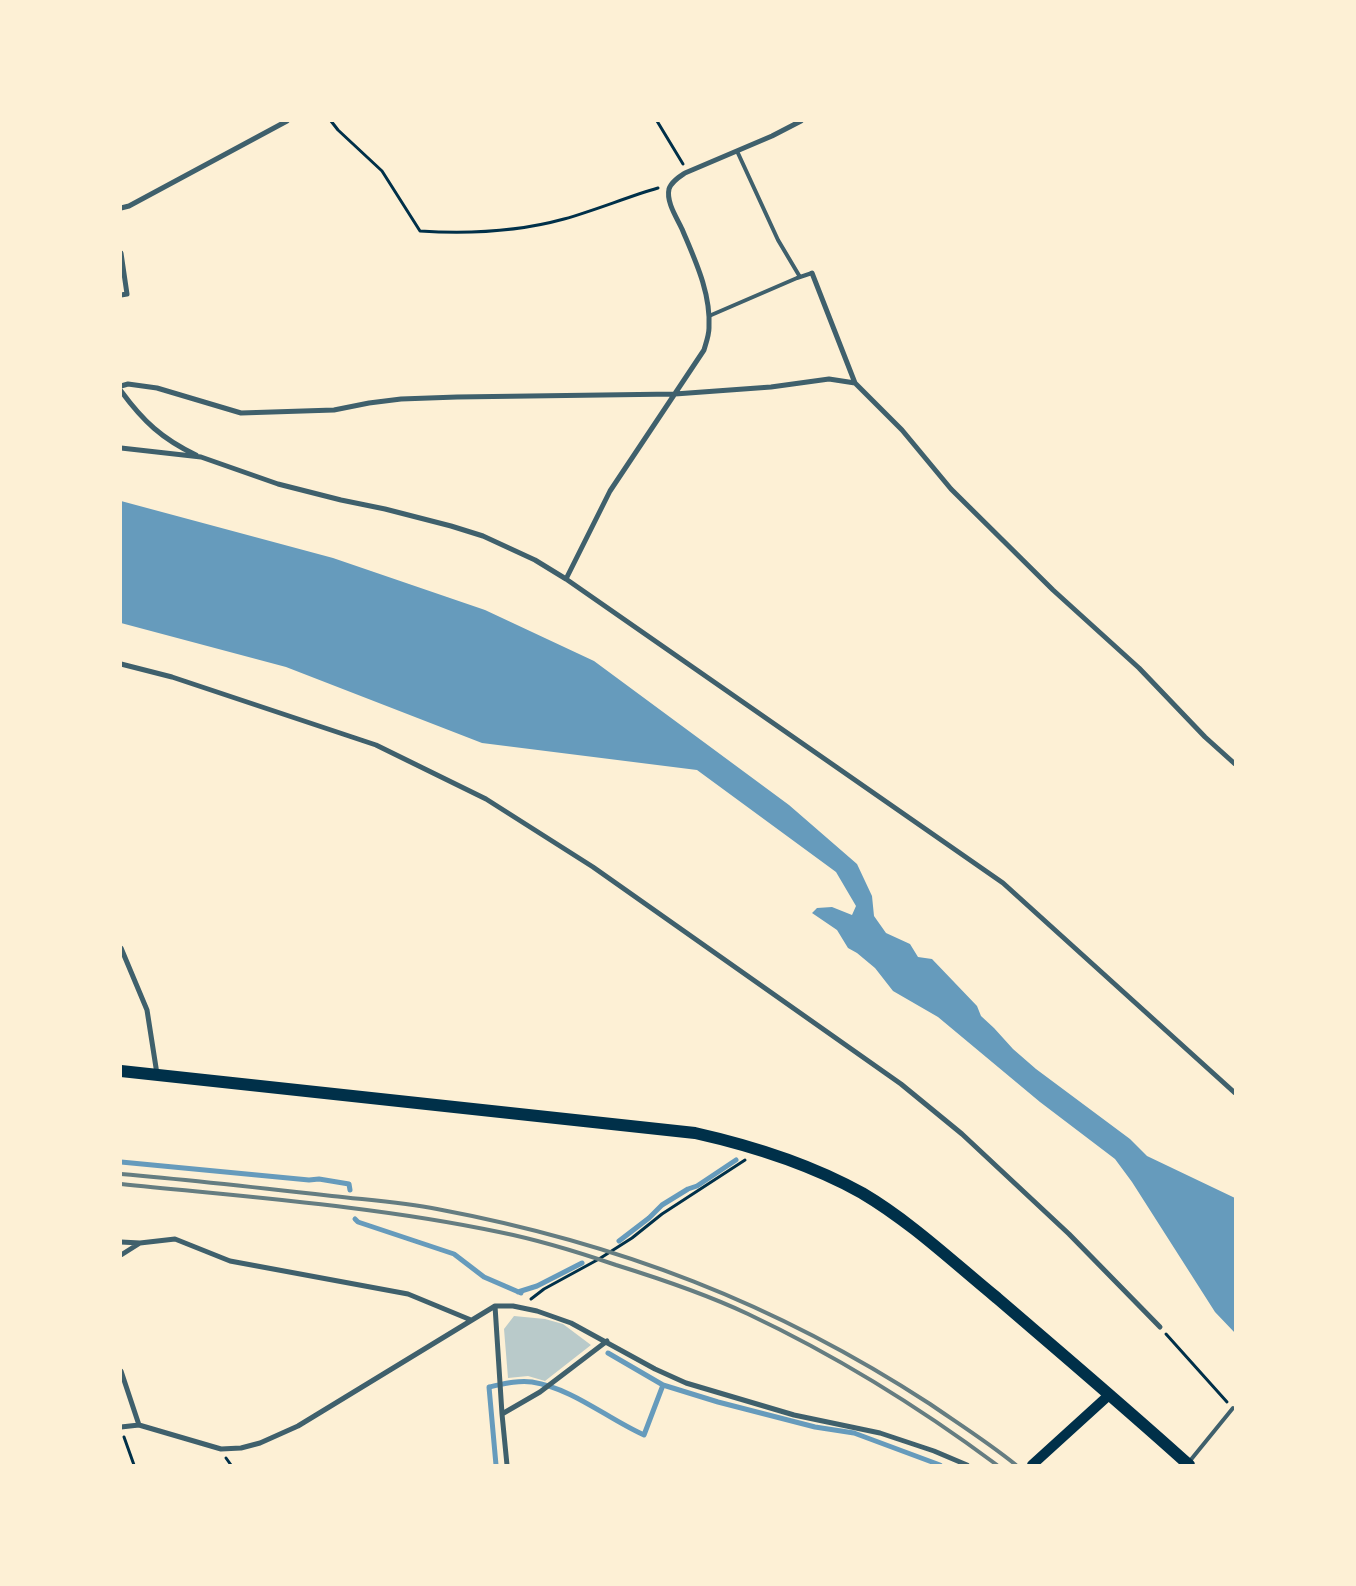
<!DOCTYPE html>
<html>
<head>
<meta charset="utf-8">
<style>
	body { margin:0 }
	#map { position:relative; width:1356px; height:1586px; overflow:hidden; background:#fdf0d5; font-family:"PT Sans",sans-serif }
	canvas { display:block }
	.frame { position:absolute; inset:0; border:122px solid #fdf0d5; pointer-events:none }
</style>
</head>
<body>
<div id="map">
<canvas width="1356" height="1586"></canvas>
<div class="frame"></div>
</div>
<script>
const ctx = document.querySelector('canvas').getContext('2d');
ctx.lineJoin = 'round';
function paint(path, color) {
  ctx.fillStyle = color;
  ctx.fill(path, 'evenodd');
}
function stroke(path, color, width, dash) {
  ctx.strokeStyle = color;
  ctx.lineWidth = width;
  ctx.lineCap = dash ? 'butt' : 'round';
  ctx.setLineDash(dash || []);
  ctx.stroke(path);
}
paint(new Path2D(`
	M514,1316L545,1319L563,1324L591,1345L545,1381L528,1376L508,1378L504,1329Z`), '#b9caca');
paint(new Path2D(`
	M121,501L333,558L485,610L594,661L789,805L857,864L872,896L874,916L886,933L910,944L918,957L932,959L977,1006L981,1016L994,1028L1013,1049L1036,1069L1130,1139L1147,1156L1235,1198V1333L1215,1312L1132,1182L1115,1159L1040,1102L938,1017L893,991L875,968L857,953L848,948L837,930L812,913L817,908L832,907L852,915L856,906L836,872L697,770L482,743L286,667L121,623Z`), '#669bbc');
stroke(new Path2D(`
	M121,1162L309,1180L319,1179L349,1184L350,1190
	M355,1219L358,1222L454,1254L484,1277L521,1293
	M619,1241L649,1218L662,1205L688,1189L697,1186L736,1160
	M518,1292L537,1286L582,1263
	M608,1353L663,1385L718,1402L815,1427L854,1433L940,1465
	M496,1465L489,1387C503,1384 518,1380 532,1382C574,1389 606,1418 644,1435L663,1385`), '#669bbc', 5);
stroke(new Path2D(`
	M331,121L338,130L382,171L420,231C468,234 517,232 564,219C596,210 627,197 658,188
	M657,121L683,164
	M531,1299L544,1289L599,1259L632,1238L662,1214L745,1160
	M1166,1334L1227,1402
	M124,1437L134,1465
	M226,1458L231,1465`), '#003049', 3);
stroke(new Path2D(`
	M737,151L778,240L800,277
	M709,316L797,278L812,273
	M1189,1462L1233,1408`), '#3f606c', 4);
stroke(new Path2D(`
	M121,208L129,206L287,121
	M121,253L127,294L121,295
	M812,273L855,383L902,430L951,489L1053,590L1139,668L1205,737L1235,764
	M121,386L128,384L157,388L241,413L334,410L369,403L401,399L457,397L675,394L771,387L829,379L855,383
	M121,391C143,421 162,439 196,455
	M121,448L201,457L278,484L341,500L385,509L451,526L483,536L535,560L566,579L1003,883L1235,1093
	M566,579L610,491L704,350C706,343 709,335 709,328C711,293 695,260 682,229C677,218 666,202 669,189C671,182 679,177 685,173L772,136L801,121
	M121,664L172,677L376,745L486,799L593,867L901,1084L962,1134L1069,1234L1160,1327
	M121,948L147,1010L157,1074
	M121,1242L140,1243
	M121,1255L140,1243L175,1239L230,1261L408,1294L471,1320
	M495,1306L502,1414
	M121,1371L139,1425
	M121,1427L139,1425L221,1449L241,1448L260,1443L298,1426L495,1306H513L537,1311L571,1323L655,1369L686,1383L794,1415L880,1433L934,1451L967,1465
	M507,1465L502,1414L540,1392L607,1341`), '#3f606c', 5);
stroke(new Path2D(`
	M1032,1465L1109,1395`), '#003049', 10);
stroke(new Path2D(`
	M121,1071L695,1133C753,1146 810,1164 862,1193C911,1222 953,1262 997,1298C1061,1353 1126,1408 1189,1465`), '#003049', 12);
stroke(new Path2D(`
	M121,1174C191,1180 262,1188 332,1196C367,1200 402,1202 437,1209C618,1243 775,1303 930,1404C959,1424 989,1443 1016,1465
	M121,1184C246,1197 376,1206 499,1232C539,1240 578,1252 616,1265C661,1279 706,1294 748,1314C837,1356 919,1407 997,1465`), '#657d81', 4);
</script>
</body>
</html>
